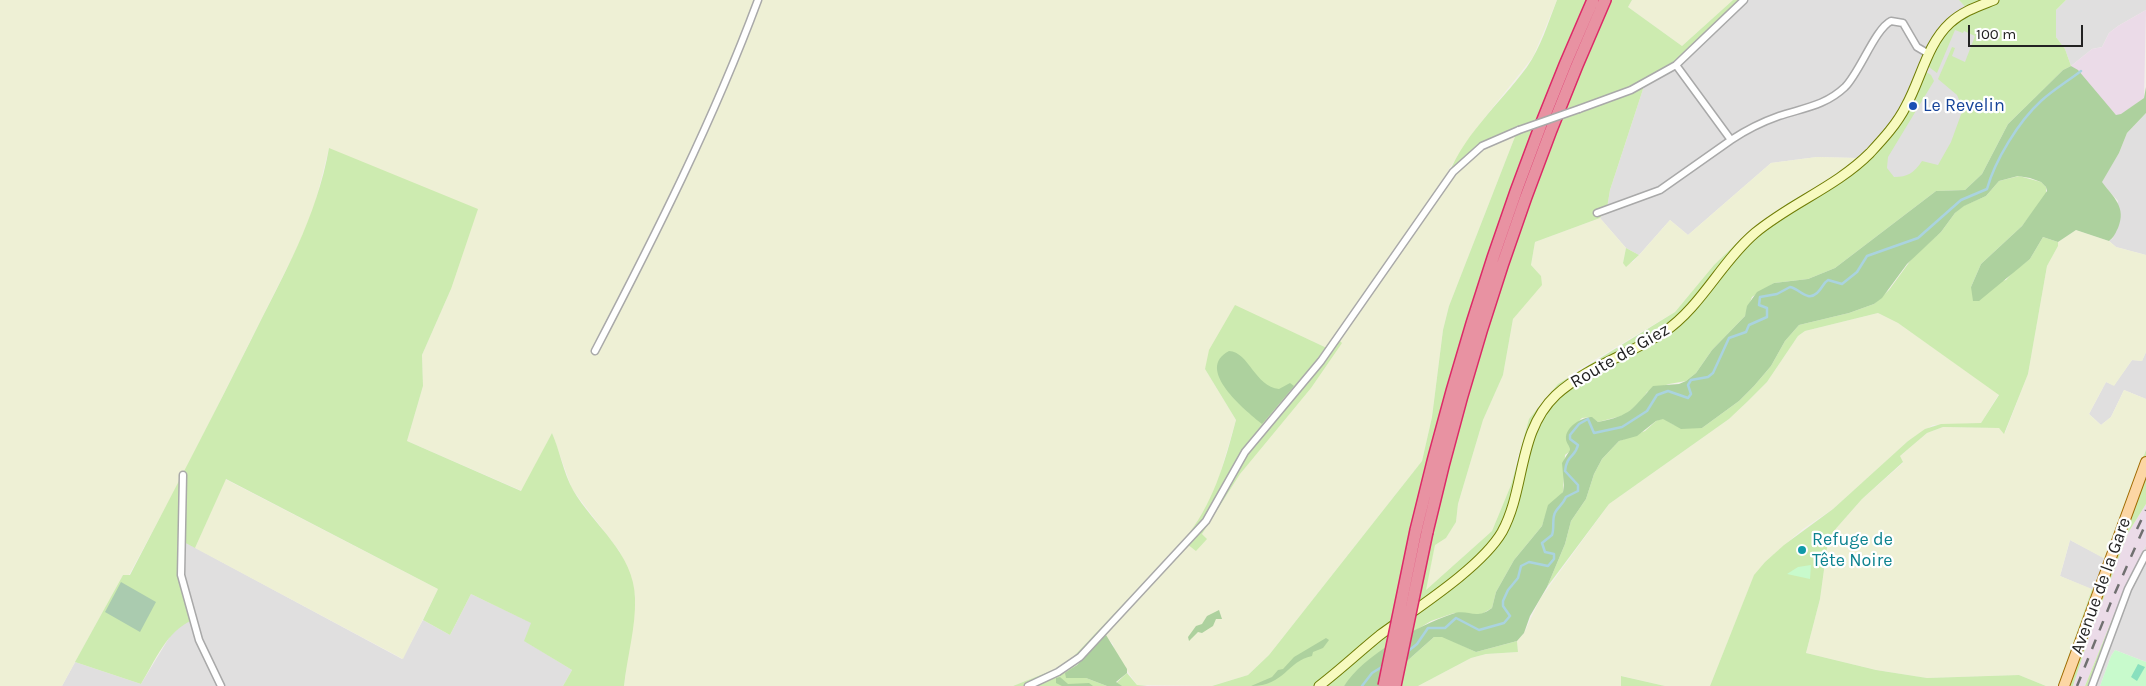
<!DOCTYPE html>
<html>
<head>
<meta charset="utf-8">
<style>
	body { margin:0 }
	#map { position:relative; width:2146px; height:686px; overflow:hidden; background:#f2efe9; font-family:Karla,sans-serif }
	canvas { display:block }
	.scale { position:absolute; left:1968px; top:25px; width:115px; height:22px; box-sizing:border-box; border:2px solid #222; border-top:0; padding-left:6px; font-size:15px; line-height:18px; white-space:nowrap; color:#222; -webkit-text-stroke:4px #fff; paint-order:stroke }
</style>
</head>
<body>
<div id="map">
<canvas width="2146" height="686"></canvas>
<div class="scale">100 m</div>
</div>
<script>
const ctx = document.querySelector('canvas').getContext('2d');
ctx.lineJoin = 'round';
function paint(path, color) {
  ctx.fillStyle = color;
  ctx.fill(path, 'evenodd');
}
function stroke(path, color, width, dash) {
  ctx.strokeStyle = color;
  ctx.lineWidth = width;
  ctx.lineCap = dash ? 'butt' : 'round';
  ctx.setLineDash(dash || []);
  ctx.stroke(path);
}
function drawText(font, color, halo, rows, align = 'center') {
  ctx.font = font + ' Karla,sans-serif';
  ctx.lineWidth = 4.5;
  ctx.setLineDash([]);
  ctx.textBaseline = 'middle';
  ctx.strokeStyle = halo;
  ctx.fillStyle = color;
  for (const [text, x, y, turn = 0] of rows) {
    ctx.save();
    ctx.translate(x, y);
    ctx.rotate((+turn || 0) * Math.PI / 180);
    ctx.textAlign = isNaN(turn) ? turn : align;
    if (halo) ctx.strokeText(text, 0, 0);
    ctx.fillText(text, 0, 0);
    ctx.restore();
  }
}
paint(new Path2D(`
	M1744,0H1959L1969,10L1978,35L1964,109L1956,139L1928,196L1857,158L1817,157L1771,163L1688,235L1670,220L1639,255L1626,248L1600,218L1607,208L1610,190L1645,83Z
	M2066,0H2146V10L2118,26L2109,33L2102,47L2092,49L2071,66L2065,49L2056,37V10Z
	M2146,113V255L2116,247L2109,241L2113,238L2118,201L2101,182L2119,153L2127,133Z
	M2146,352V399L2124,390L2111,417L2101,425L2089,414L2106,382L2114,385L2132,360L2142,361Z
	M181,540L402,659L423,620L450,635L471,594L532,623L525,641L572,670L563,686H62L75,662L141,684L172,633L183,624Z
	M2070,540L2110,561L2098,592L2060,576Z
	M2146,545V662L2115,650L2111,656L2100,686H2089L2118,605Z`), '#e0dfdf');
paint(new Path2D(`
	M2146,10L2144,98L2121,115H2116L2071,66L2092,49L2102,47L2109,33L2118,26Z
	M2146,504V545L2125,588L2085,686H2073L2089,637L2128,533Z`), '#ebdbe8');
paint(new Path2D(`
	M0,0H1557L1533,57L1478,126L1449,169L1445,181L1474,152L1516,134L1449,306L1443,330L1432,417L1422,461L1269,655L1248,675L1212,686L1137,685L1115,653L1113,644L1102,633L1187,544L1206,539L1202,534L1240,474L1329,349L1235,306L1205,369L1236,420L1215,491L1200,520L1184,540L1074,656L1058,668L1013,686H624L635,598L632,582L620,552L572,489L552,433L522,491L407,441L423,386L422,355L451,289L329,148L314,208L297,248L183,475L129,575H123L62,686H0Z
	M1632,0H1733L1682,46L1628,7Z
	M1817,157L1857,158L1840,174L1788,203L1744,236L1714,265L1675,312L1574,372L1518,455L1511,485L1492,531L1425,591L1435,544L1446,538L1456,522L1458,504L1483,420L1503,375L1513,319L1541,276L1531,265L1535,242L1600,218L1626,248L1623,263L1633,262L1670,220L1688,235L1771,163Z
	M2076,230L2109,241L2116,247L2146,255V352L2142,361L2132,360L2114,386L2106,382L2089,414L2101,425L2111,417L2124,390L2146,399V450L2105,559L2070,540L2060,576L2092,589L2058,686H2046L2019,675L1927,678L1876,670L1806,653L1820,599L1827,548L1833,532L1862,499L1903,463L1899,457L1927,433L1943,427L1999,428L2005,433L2028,374L2047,266L2058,246V242Z
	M1878,313L1898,323L1999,394L1981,423L1933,425L1908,441L1833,509L1803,529L1765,562L1754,576L1710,686H1665L1622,676L1621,686H1418L1471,658L1486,654L1518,652L1517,641L1524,633L1540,599L1609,504L1729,419L1747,402L1767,382L1798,336L1805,331Z
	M225,479L438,589L403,659L195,548Z`), '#eef0d5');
paint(new Path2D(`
	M1557,0H1632L1628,7L1682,46L1733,0H1744L1676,65L1645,83L1610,190L1607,208L1600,218L1535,242L1531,265L1541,276L1542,285L1513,319L1503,375L1483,420L1458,504L1456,522L1446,538L1435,545L1426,590L1492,531L1511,485L1529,419L1558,384L1675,312L1714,265L1744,236L1788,203L1840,174L1857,158L1869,159L1900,118L1923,70L1931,75L1934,81L1888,157L1887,168L1894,177C1908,177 1914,173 1922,161L1938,165L1951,142L1963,109L1957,95L1938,79L1952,47L1955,48L1952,56L1965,62L1975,36L1964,31L1963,33L1955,30L1937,73L1925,64L1941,33L1968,10L1959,0H2066L2056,10V37L2065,49L2071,66L2063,70L2008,124L1982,174L1965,190L1936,191L1835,268L1808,279L1774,283L1752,297L1745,316L1712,350L1696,373L1686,381L1669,384L1647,392L1642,400L1625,415L1598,422L1591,417L1582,418L1570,430V451L1565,455L1563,492L1545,517L1542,526L1514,560L1496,592L1492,608L1480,615L1454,613L1431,621L1380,652L1360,668L1344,686H1212L1248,675L1269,655L1422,461L1432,417L1443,330L1449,306L1516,134L1482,146L1445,184C1460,137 1499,105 1527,67C1541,47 1548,23 1557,0Z
	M329,148L478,209L451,289L422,355L423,386L407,441L521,491L552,433C560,451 563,472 573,490C594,526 634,553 635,598C636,627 627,657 624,686H563L572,670L524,641L531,623L471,594L450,635L423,620L438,589L226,479L195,548L182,541L181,575L193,620C167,630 155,661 141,684L75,662L123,575H130C171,496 212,418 252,338C283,276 317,217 329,148Z
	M2019,176L2041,182L2046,187V195L2022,226L1981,264L1971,287L2006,280L2014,271L2030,259L2043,237L2058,242V246L2047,266L2028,374L2004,434L1999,428L1943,427L1927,433L1900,456L1903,462L1862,499L1833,532L1827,548L1820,599L1806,653L1876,670L1927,678L2019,675L2046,686H1710L1754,575L1765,562L1784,545L1833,509L1908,441L1925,429L1941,424L1981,423L1999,395L1898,323L1878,313L1805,331L1798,336L1767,382L1747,402L1729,419L1609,504L1547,587L1565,544L1571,521L1586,499L1594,474L1602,459L1619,441L1645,431L1656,421L1663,418L1674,425L1702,428L1739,401L1754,386L1771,366L1785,341L1799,325L1849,313L1874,304L1889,290L1913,257L1941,232L1955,213L1963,206L1986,196L1999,181Z
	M1626,248L1639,255L1626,267L1623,263Z
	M1235,305L1329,349L1337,338L1342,343L1311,388L1240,474L1202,534L1207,539L1196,551L1187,544L1103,634L1105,636L1101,641L1073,668L1086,678L1107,686H1013L1058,668L1074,656L1184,540C1213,504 1224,465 1236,420L1205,369L1209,350Z
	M2146,450V504L2128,533L2089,637L2073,686H2058L2092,589L2098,592L2110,561L2105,559Z
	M2118,605L2089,686H2085Z
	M1442,636L1476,652L1517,641L1518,652L1486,654L1471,658L1418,686H1379L1434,637Z
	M1127,673L1137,685L1148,686H1113Z
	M1621,676L1665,686H1621Z`), '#cdebb0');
paint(new Path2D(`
	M2071,66L2078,70L2116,115L2121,114L2144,98L2146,87V113L2127,133L2119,153L2102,182C2113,197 2127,207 2118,228C2115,234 2114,237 2109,241L2076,230L2058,242L2043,237L2030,259L1979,301H1973L1971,287L1981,264L2022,226L2047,191L2046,187L2041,182L2030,178L2018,176L1999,181L1986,196L1964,206L1955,213L1941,232L1907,264L1882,298L1874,304L1849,313L1799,325L1785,341L1771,366L1754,386L1739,401L1702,428L1681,429L1663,419L1656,421L1637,436L1619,441L1602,459L1594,474L1586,499L1571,521L1565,544L1547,587L1530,616L1524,633L1517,641L1476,652L1442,637H1434L1379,686H1344C1364,655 1417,626 1452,614C1468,608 1475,621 1492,608L1496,592L1514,560L1542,526L1548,505L1563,492L1564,485L1562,463L1570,450C1570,446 1566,443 1566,439C1565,427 1582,417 1592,417L1598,422C1632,415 1631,410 1653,386L1679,384L1686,381L1696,373L1712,350L1745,316L1747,306L1757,292L1774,283L1808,279L1835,268L1936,191L1965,190L1982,174L2008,124L2063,70Z
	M1229,351C1249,352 1255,387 1279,389L1290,383L1294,386L1262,424C1245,410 1194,369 1229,351Z
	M1219,610L1222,619H1216L1213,626L1202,633L1198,632L1189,641L1188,637L1196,626L1202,624L1207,616Z
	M1106,635L1127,669V673L1116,682L1122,686H1107L1086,678H1066L1065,673L1077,665Z
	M1326,638L1329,640L1323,648L1313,652L1312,656C1287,661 1285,686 1251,686L1272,677L1278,670L1283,669L1294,657Z
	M1060,677L1068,684L1089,683L1093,686H1062L1056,683V678Z`), '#add19e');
paint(new Path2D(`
	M121,582L156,602L140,632L105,612Z`), '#aacbaf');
paint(new Path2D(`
	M1811,565L1810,579L1787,574L1798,567Z
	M2115,650L2146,662V686H2100L2111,656Z`), '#c8facc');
paint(new Path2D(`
	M2138,664L2145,667L2137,681L2131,677Z`), '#88e0be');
stroke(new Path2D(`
	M1407,652L1417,644L1428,628H1445L1456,618L1479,630L1504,623L1510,616L1503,606V601L1508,590L1518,578L1521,566L1529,562L1548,566L1554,559V554L1545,552L1542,543L1552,535C1555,527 1551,518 1556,511C1560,505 1563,504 1566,497L1578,491V485L1565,471C1567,454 1575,458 1578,445L1570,439V435L1579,424L1588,419L1594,433L1622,427L1647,411L1657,395L1668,391L1688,398L1691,394L1688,385L1691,380L1708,377L1713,373L1729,338L1746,332L1749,325L1767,317V308L1759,305L1760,297L1777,294L1790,287C1800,289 1807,302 1817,293C1822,289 1823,283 1828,280L1842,284L1857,272L1867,256L1918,238L1961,200L1987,189C1995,160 2019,121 2041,101C2053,90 2068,81 2081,71
	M1362,686L1372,673L1385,665`), '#aad3df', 2.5);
const street = new Path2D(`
	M1676,65L1731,140C1746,130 1762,122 1779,116C1803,108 1825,106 1845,87C1860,72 1875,29 1891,21L1903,23L1917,47L1929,54
	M1579,109L1631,90L1676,65L1744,0
	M1597,213L1660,190L1731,140
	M595,351C655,236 713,121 758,0
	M183,475L181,575L199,640L221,686
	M1028,686L1058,672L1080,657L1206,521L1245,452L1321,361L1453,172L1482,146L1519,130
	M2092,686L2128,589L2146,554`);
const secondary = new Path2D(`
	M1319,686C1340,670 1359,652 1380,635C1414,610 1481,568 1502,532C1526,488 1517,432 1556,395C1588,366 1629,355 1664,332C1701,307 1721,262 1755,233C1791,203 1836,187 1870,153C1883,139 1897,124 1906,106C1921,79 1927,44 1950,23C1963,11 1979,6 1994,0`);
const primary = new Path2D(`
	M2064,686L2146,462`);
const highway = new Path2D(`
	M1416,530C1459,348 1517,170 1593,0
	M1427,532C1469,350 1529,172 1605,0`);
stroke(street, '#a9a9a9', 9);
stroke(secondary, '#707d05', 11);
stroke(primary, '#a06b00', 12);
stroke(highway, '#dc2a67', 14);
stroke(street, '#fff', 6);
stroke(secondary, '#f7fabf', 9);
stroke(primary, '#fcd6a4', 10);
stroke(highway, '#e892a2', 11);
stroke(new Path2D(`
	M2137,529L2146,510
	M2077,686L2111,602L2146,523`), '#707070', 2.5, [10, 10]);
const streetBridge = new Path2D(`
	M1519,130L1579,109`);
const highwayBridge = new Path2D(`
	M1384,686L1416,530
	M1395,686L1427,532`);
stroke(streetBridge, '#a9a9a9', 9, []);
stroke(highwayBridge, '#dc2a67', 14, []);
stroke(streetBridge, '#fff', 6);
stroke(highwayBridge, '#e892a2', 11);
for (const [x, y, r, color] of [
	[1913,106,5,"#1a4fb4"],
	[1802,550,5,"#0f9aa8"]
]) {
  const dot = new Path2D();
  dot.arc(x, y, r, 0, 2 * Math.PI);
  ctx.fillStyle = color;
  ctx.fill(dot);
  stroke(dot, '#fff', 2);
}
drawText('18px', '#164399', '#fff', [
	["Le Revelin",1923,106]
], 'left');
drawText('18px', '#222', '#fff', [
	["Route de Giez",1620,356,-30],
	["Avenue de la Gare",2101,586,-70]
]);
drawText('18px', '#0d838f', '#fff', [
	["Refuge de",1812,540],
	["Tête Noire",1812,561]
], 'left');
</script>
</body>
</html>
